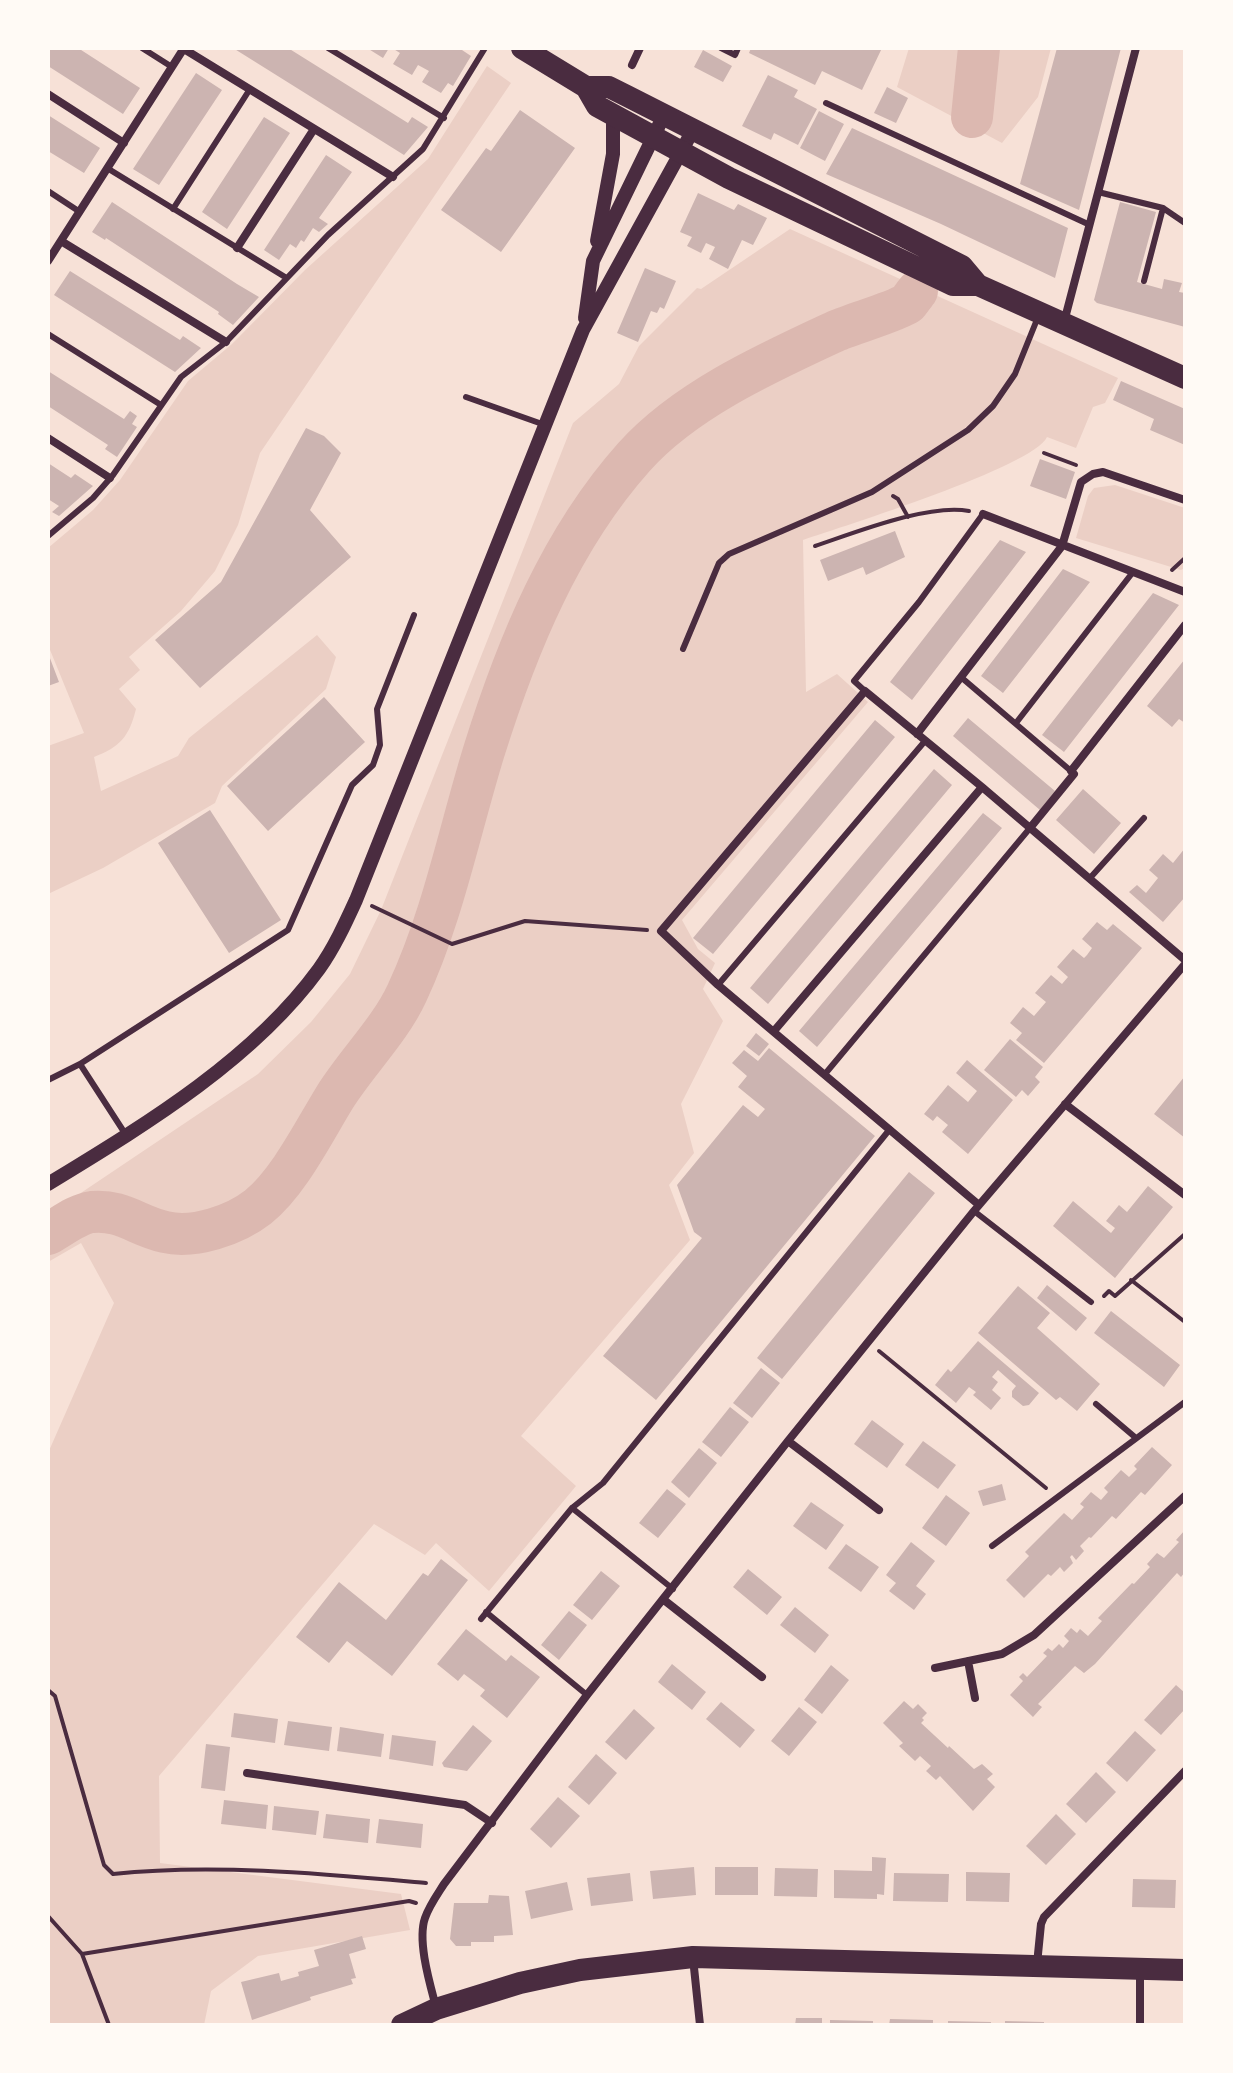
<!DOCTYPE html>
<html>
<head>
<meta charset="utf-8">
<style>
	body { margin:0 }
	#map { position:relative; width:1233px; height:2073px; overflow:hidden; background:#f7e1d7; font-family:Figtree,sans-serif }
	canvas { display:block }
	.frame { position:absolute; inset:0; border:50px solid #fffaf5; pointer-events:none }
</style>
</head>
<body>
<div id="map">
<canvas width="1233" height="2073"></canvas>
<div class="frame"></div>
</div>
<script>
const ctx = document.querySelector('canvas').getContext('2d');
ctx.lineJoin = 'round';
function paint(path, color) {
  ctx.fillStyle = color;
  ctx.fill(path, 'evenodd');
}
function stroke(path, color, width, dash) {
  ctx.strokeStyle = color;
  ctx.lineWidth = width;
  ctx.lineCap = dash ? 'butt' : 'round';
  ctx.setLineDash(dash || []);
  ctx.stroke(path);
}
paint(new Path2D(`
	M909,48H1051L1038,97L1002,143L897,87Z
	M487,66L511,83L260,453L238,525L215,571L181,611L129,657L140,670L119,689L136,709C129,737 120,747 94,757L101,791L178,756L189,738L317,635L336,657L326,689L222,786L215,803L103,868L48,894V746L84,733L48,645V548L93,510L120,480L188,381L232,344L305,270L428,159Z
	M790,229L1118,378L1105,403L1093,407L1076,448L1047,437C1033,467 844,526 803,540L806,692L837,674L868,702L682,920L698,949L715,963L703,989L723,1021L681,1104L694,1153L669,1185L690,1240L521,1436L576,1486L489,1591L436,1543L425,1555L374,1524L159,1776L160,1863L401,1894L410,1930L258,1956L211,1991L204,2025H48V1453L114,1303L81,1243L48,1262V1215L258,1074L311,1022L350,974L381,910L573,423L619,384L639,346L697,288L701,289Z
	M1115,485L1185,508V568L1181,570L1076,538L1088,496L1094,488Z`), '#ebcfc5');
stroke(new Path2D(`
	M972,117L979,48
	M48,1234C61,1227 77,1214 92,1212C121,1209 138,1226 165,1232C194,1239 235,1225 258,1207C289,1182 314,1131 335,1097C357,1062 390,1030 407,993C443,916 459,832 484,751C517,646 560,540 634,457C685,400 767,363 836,331C854,323 895,312 908,303C909,302 916,292 917,291`), '#dcb8b0', 42);
paint(new Path2D(`
	M48,48H78L140,88L123,114L48,66Z
	M233,48H288L408,123L412,117L428,127L404,155Z
	M367,48H389L383,58Z
	M392,48H459L471,56L453,86L448,83L441,93L422,82L429,71L418,65L412,75L393,64L400,53Z
	M751,48H882L862,90L822,71L815,85L749,53Z
	M1057,48H1121L1079,210L1020,184Z
	M703,50L732,66L723,82L694,67Z
	M196,73L222,90L159,185L133,169Z
	M768,75L798,90L794,97L817,109L798,145L774,133L771,140L742,126Z
	M887,87L908,98L896,123L874,113Z
	M520,110L575,148L501,252L441,210L486,148L491,151Z
	M819,111L844,124L825,161L800,148Z
	M48,115L100,148L84,173L48,151Z
	M264,117L290,133L227,229L202,212Z
	M852,128L1068,228L1055,278L941,224L826,174Z
	M326,155L352,172L319,218L328,224L319,232L313,228L304,242L301,240L296,248L290,244L279,260L264,250Z
	M698,193L734,210L738,204L767,218L753,245L742,240L728,269L709,259L715,247L706,243L701,253L687,246L692,237L680,232Z
	M112,202L237,284L259,297L233,325L218,314L219,312L106,238L105,240L92,232Z
	M1120,202L1156,212L1137,282L1162,289L1164,279L1182,283L1179,292L1185,293V327L1097,303L1094,300Z
	M645,268L676,281L664,309L660,307L657,313L651,311L638,342L617,333Z
	M70,271L180,340L183,336L201,348L175,372L54,295Z
	M48,371L124,419L130,411L137,416L132,424L137,427L117,457L105,449L108,445L48,406Z
	M1121,381L1185,409V445L1150,430L1154,419L1113,400Z
	M306,428L324,436L341,453L310,510L351,557L200,688L155,640L221,582Z
	M1040,459L1075,472L1066,499L1030,486Z
	M48,463L71,478L75,474L93,486L59,516L52,512L59,506L48,499Z
	M895,531L905,557L866,575L863,567L828,581L820,560Z
	M1000,540L1026,552L912,700L890,682Z
	M1063,569L1090,582L1003,693L981,676Z
	M1153,593L1179,605L1064,752L1042,735Z
	M48,653L59,682L48,686Z
	M1185,659V723L1179,719L1172,727L1147,706Z
	M324,697L365,742L268,831L227,786Z
	M968,718L1055,791L1040,810L953,736Z
	M875,720L895,737L713,954L693,938Z
	M934,769L952,785L768,1004L750,988Z
	M1083,789L1121,823L1094,854L1056,820Z
	M210,810L281,920L229,953L158,843Z
	M983,813L1002,828L817,1047L799,1031Z
	M1185,848V897L1163,922L1129,892L1137,885L1146,893L1158,878L1149,870L1163,854L1173,863Z
	M1097,922L1107,930L1113,924L1142,948L1044,1063L1016,1040L1022,1033L1010,1023L1023,1007L1034,1016L1046,1002L1035,993L1051,975L1062,984L1068,977L1057,967L1073,949L1084,958L1087,955L1092,948L1082,939Z
	M756,1033L769,1044L759,1056L746,1046Z
	M1010,1039L1043,1067L1035,1077L1040,1082L1028,1096L1022,1090L1016,1097L984,1070Z
	M769,1048L875,1136L656,1400L603,1356L702,1238L694,1232L677,1185L743,1105L758,1117L765,1109L738,1087L747,1076L732,1063L744,1050L758,1061Z
	M967,1060L1013,1100L968,1154L942,1132L948,1125L937,1116L933,1121L924,1114L948,1085L968,1102L972,1097L977,1091L956,1073Z
	M1185,1076V1138L1154,1114Z
	M909,1172L935,1193L782,1379L757,1358Z
	M1148,1186L1173,1207L1115,1278L1053,1226L1073,1201L1111,1233L1115,1228L1106,1221L1119,1205L1127,1212Z
	M1047,1285L1087,1318L1076,1331L1037,1298Z
	M1018,1286L1050,1313L1037,1328L1100,1384L1077,1411L1060,1397L1056,1400L978,1333Z
	M1111,1311L1180,1365L1164,1387L1094,1333Z
	M978,1341L1039,1393L1029,1405L1023,1406L1012,1397V1391L1016,1386L998,1370L992,1377L998,1382L992,1390L1001,1398L991,1410L973,1395L976,1392L969,1387L956,1403L935,1385L948,1369L951,1372Z
	M761,1368L780,1383L752,1418L733,1403Z
	M730,1407L749,1422L721,1457L702,1442Z
	M872,1420L904,1444L887,1468L854,1444Z
	M923,1441L956,1465L938,1489L905,1465Z
	M1152,1447L1172,1465L1145,1495L1141,1492L1116,1519L1112,1516L1091,1538L1089,1537L1080,1546L1084,1551L1076,1560L1072,1555L1070,1557L1073,1563L1064,1572L1060,1567L1051,1576L1048,1574L1024,1598L1006,1580L1029,1556L1025,1552L1064,1513L1072,1520L1084,1507L1080,1504L1091,1492L1101,1500L1108,1492L1104,1488L1121,1470L1129,1477L1137,1469L1134,1466Z
	M699,1448L717,1463L689,1498L671,1482Z
	M1002,1484L1006,1500L983,1506L978,1491Z
	M667,1489L686,1504L658,1538L639,1523Z
	M946,1495L970,1513L946,1546L922,1528Z
	M811,1502L844,1525L826,1550L793,1526Z
	M1185,1530V1572L1181,1577L1177,1573L1095,1664L1084,1673L1075,1666L1038,1704L1042,1707L1033,1717L1010,1695L1023,1681L1019,1677L1023,1673L1027,1677L1047,1656L1043,1653L1048,1648L1052,1651L1059,1644L1063,1648L1069,1641L1064,1636L1071,1628L1077,1633L1080,1629L1088,1636L1102,1621L1098,1618L1132,1583L1134,1584L1150,1567L1147,1564L1157,1553L1164,1558L1179,1542L1176,1540Z
	M911,1542L935,1561L916,1586L926,1594L914,1610L889,1591L896,1583L886,1575Z
	M846,1544L879,1567L861,1592L828,1568Z
	M441,1559L468,1580L392,1676L347,1641L329,1663L296,1637L339,1582L386,1620L423,1573L428,1576Z
	M748,1569L782,1597L767,1615L733,1587Z
	M601,1571L620,1586L592,1620L573,1605Z
	M795,1607L829,1635L815,1653L780,1625Z
	M569,1611L587,1625L559,1660L541,1645Z
	M466,1629L506,1661L511,1655L540,1677L507,1718L480,1696L485,1690L464,1674L458,1681L437,1664Z
	M672,1664L706,1692L692,1710L658,1682Z
	M831,1665L849,1680L822,1714L804,1700Z
	M1176,1685L1185,1693V1709L1161,1735L1144,1720Z
	M904,1701L913,1709L918,1704L927,1713L922,1718L924,1720L921,1723L948,1748L949,1746L974,1769L982,1764L993,1774L987,1779L995,1787L973,1811L940,1776L936,1780L926,1771L931,1766L920,1756L915,1761L899,1746L903,1743L883,1723Z
	M721,1702L755,1730L740,1748L706,1719Z
	M799,1707L817,1722L789,1756L771,1741Z
	M634,1709L655,1728L626,1760L605,1742Z
	M234,1713L278,1719L275,1743L231,1737Z
	M288,1721L332,1727L329,1751L284,1745Z
	M473,1725L492,1741L467,1771L444,1767L442,1763Z
	M340,1727L384,1734L381,1757L337,1751Z
	M1135,1731L1156,1750L1127,1782L1106,1763Z
	M392,1735L436,1741L433,1766L389,1759Z
	M206,1744L230,1747L225,1791L201,1788Z
	M596,1754L617,1773L589,1805L568,1787Z
	M1096,1772L1116,1792L1086,1823L1066,1804Z
	M558,1797L580,1816L551,1848L530,1829Z
	M224,1800L268,1805L266,1829L221,1824Z
	M274,1806L319,1811L316,1835L272,1830Z
	M326,1814L370,1819L368,1843L323,1838Z
	M1056,1814L1076,1834L1046,1865L1026,1846Z
	M379,1819L423,1824L421,1848L376,1843Z
	M872,1857L886,1858L884,1895L877,1894V1899L834,1898V1870L872,1871Z
	M694,1867L696,1895L653,1899L650,1871Z
	M715,1867H758V1895H715Z
	M775,1868L818,1869L817,1897L774,1896Z
	M966,1872L1010,1873L1009,1902L966,1901Z
	M630,1873L633,1901L591,1906L587,1878Z
	M894,1873L949,1874L948,1902L893,1901Z
	M1133,1879L1176,1880L1175,1908L1132,1907Z
	M567,1882L573,1910L531,1919L525,1891Z
	M489,1895L509,1896L513,1935L494,1936V1942H471V1946H456L450,1939L454,1903H488Z
	M362,1936L366,1949L349,1954L356,1978L351,1979L353,1984L310,1997L311,2000L252,2020L241,1982L279,1973L281,1981L299,1976L298,1972L319,1966L314,1950Z
	M796,2018H822V2025H795Z
	M890,2019L933,2020V2025H889Z
	M830,2020L873,2021V2025H830Z
	M948,2021L991,2022V2025H948Z
	M1005,2021L1044,2022V2025H1005Z`), '#ccb4b1');
stroke(new Path2D(`
	M1044,453L1076,465
	M893,496L898,499L908,517
	M815,546C854,533 929,503 969,511
	M1172,570L1185,558
	M372,906L452,944L525,921L647,930
	M1131,1280L1185,1322
	M1104,1296L1109,1291L1115,1296L1185,1234
	M879,1351L1046,1488
	M48,1690L55,1696L104,1865L113,1874C213,1863 326,1874 426,1883
	M48,1916L82,1954L409,1901L416,1903
	M82,1954L109,2025`), '#4a2c40', 4);
stroke(new Path2D(`
	M142,48L172,67
	M328,48L444,118
	M721,48L735,55L738,48
	M826,103L1090,225
	M107,168L285,277
	M48,191L80,212
	M1098,192L1163,208L1185,223
	M173,209L250,89
	M1144,281L1163,208
	M48,334L161,405
	M466,397L545,425
	M48,536L93,498L113,475L181,377L226,342L328,235L423,149L485,48
	M683,649L719,563L729,554L872,492L968,430L993,406L1015,374L1038,317
	M962,678L1071,771
	M865,691L854,681L919,602L983,514
	M1016,723L1133,572
	M1090,878L1144,818
	M718,985L925,741
	M80,1064L126,1135
	M825,1074L1030,828
	M48,1080L80,1064L288,930L352,785L373,765L380,745L377,709L414,615
	M974,1211L1091,1302
	M1096,1404L1136,1438
	M572,1508L673,1589
	M992,1546L1185,1402
	M486,1612L587,1695
	M481,1619L572,1508L603,1483L890,1129`), '#4a2c40', 6);
stroke(new Path2D(`
	M184,49L393,177
	M632,65L640,48
	M48,94L124,143
	M61,241L226,342
	M237,248L314,129
	M48,261L184,48
	M1064,322L1136,48
	M48,438L110,478
	M983,514L1185,592
	M917,734L1062,546L1081,482L1093,474L1103,472L1185,500
	M1030,828L1074,774L1071,771L1185,625
	M774,1031L982,787
	M1065,1104L1185,1195
	M979,1205L718,985L661,931L865,691L982,787L1185,960
	M788,1441L879,1510
	M664,1600L762,1677
	M968,1661L975,1698
	M935,1668L1002,1654L1034,1635L1185,1496
	M247,1773L465,1805L492,1823
	M693,1958L700,2025
	M1037,1964L1041,1924L1044,1917L1185,1771
	M436,2007C430,1984 417,1941 425,1918C429,1906 437,1895 444,1884L587,1695L788,1441L974,1211L1185,964
	M1140,2025V1970`), '#4a2c40', 8);
stroke(new Path2D(`
	M597,241L613,154V116
	M585,318L593,261L664,115
	M48,1184C143,1126 252,1061 319,969C334,948 345,924 356,900L583,330L693,130`), '#4a2c40', 14);
stroke(new Path2D(`
	M522,48L586,87L597,106L729,178L953,285H978L1185,378
	M586,87H609L627,96L962,266L978,285
	M402,2025L436,2009L520,1983L580,1970L693,1957L1185,1970`), '#4a2c40', 22);
</script>
</body>
</html>
